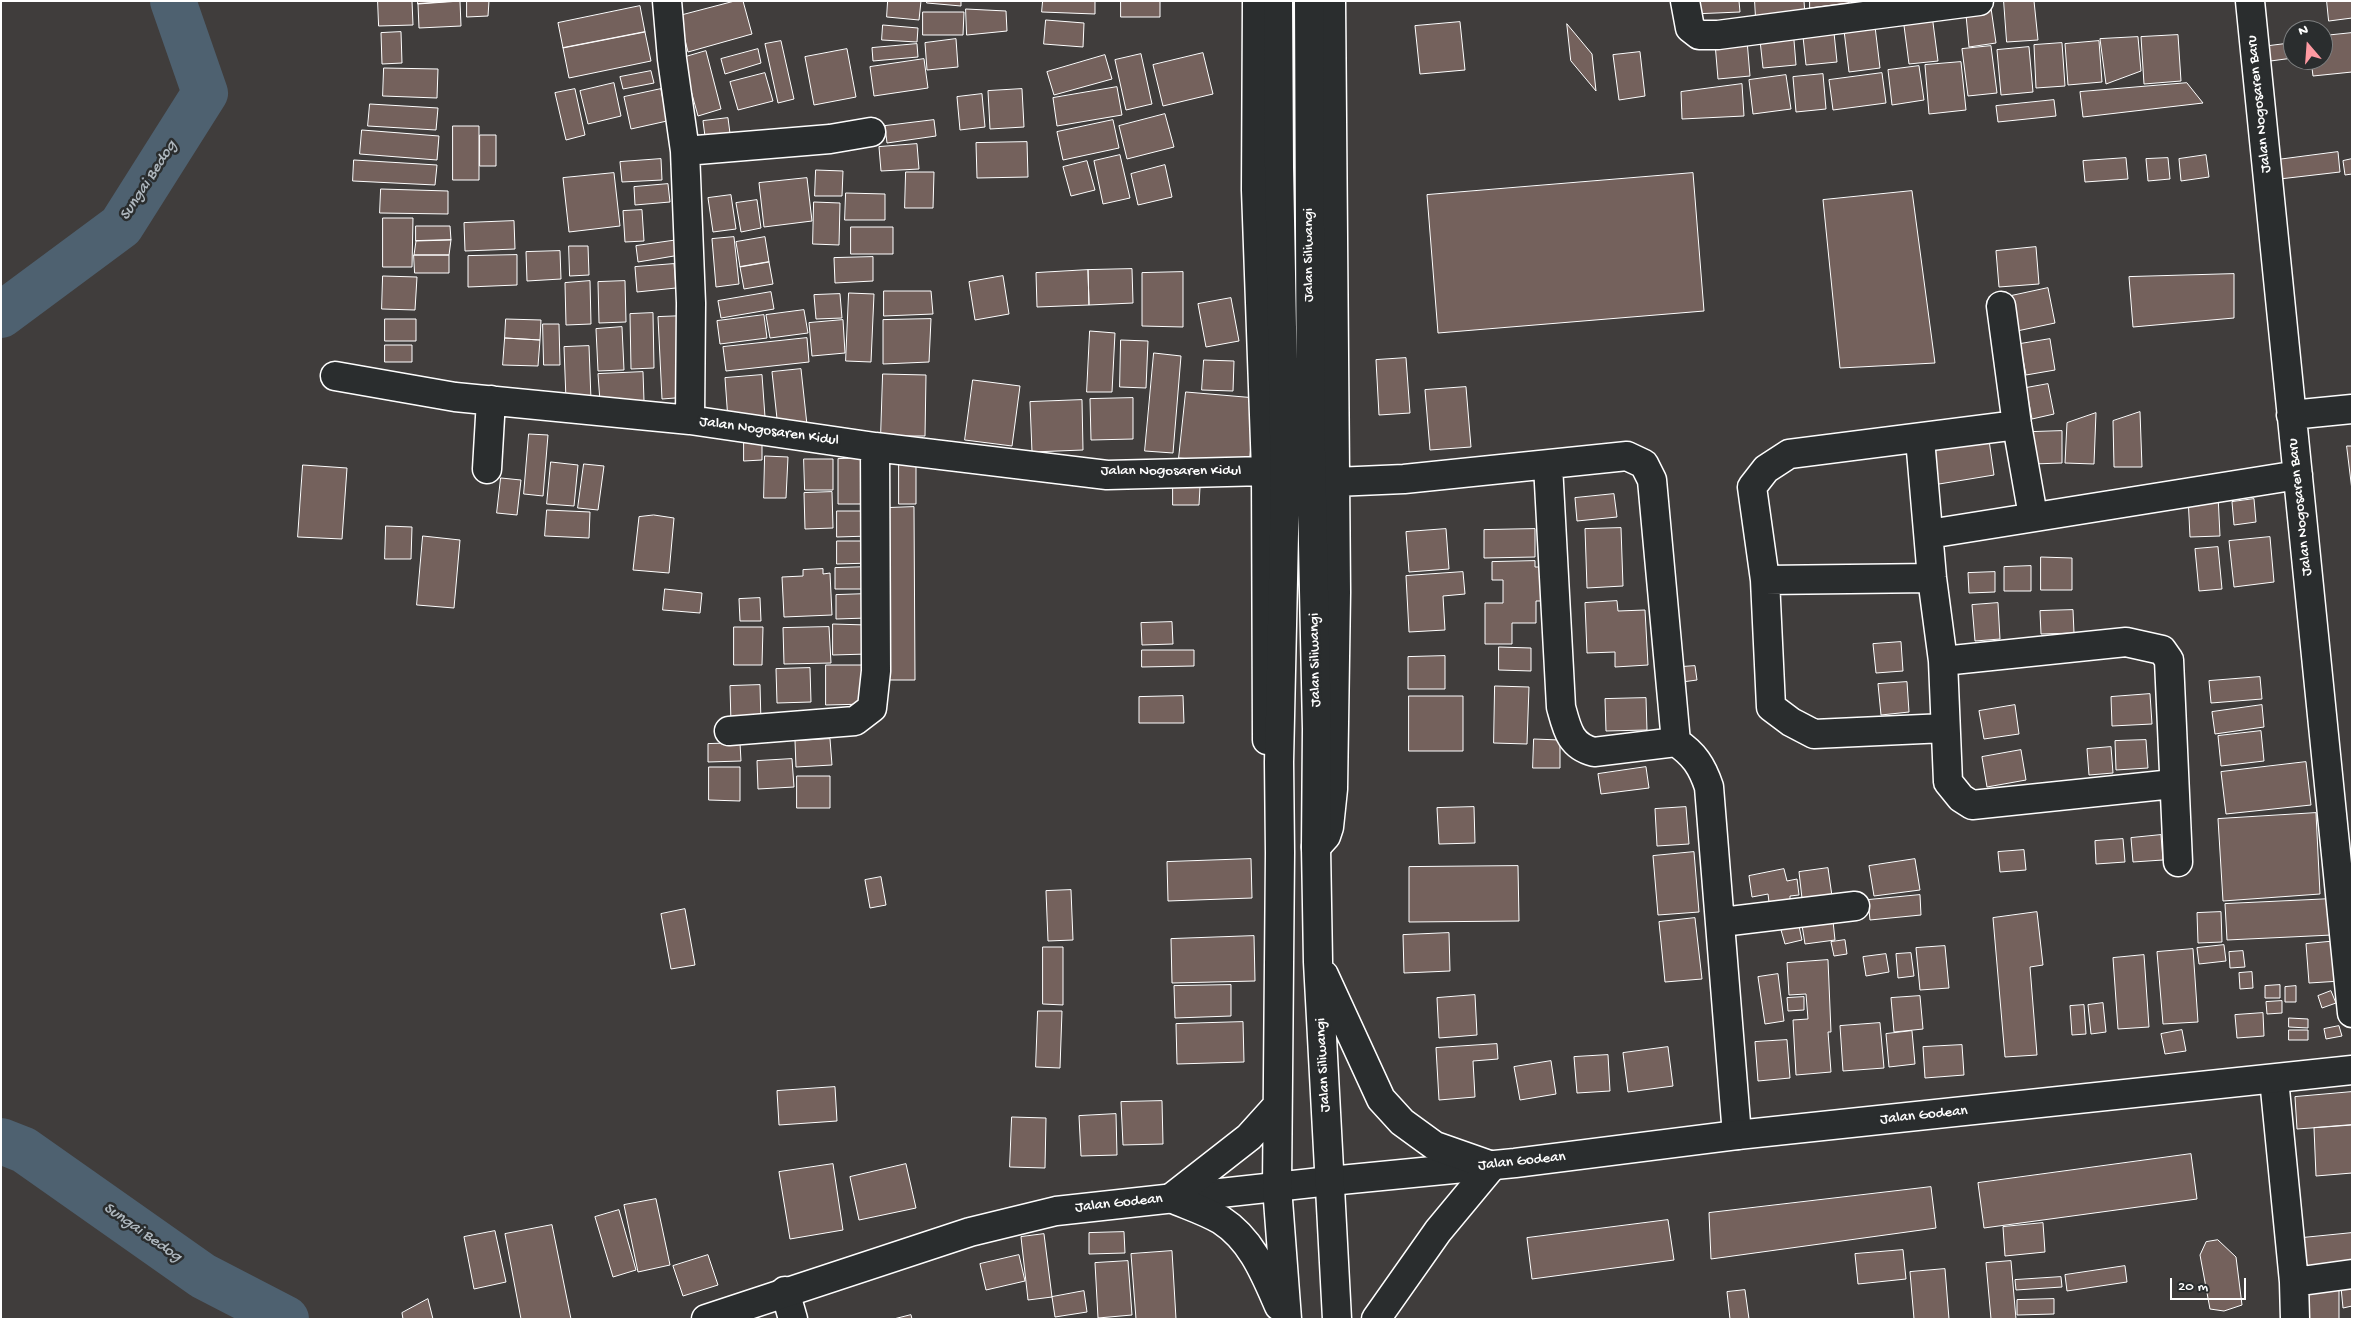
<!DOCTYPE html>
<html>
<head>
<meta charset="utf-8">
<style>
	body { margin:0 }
	#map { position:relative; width:2353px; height:1320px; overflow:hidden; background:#403d3c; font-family:"Gochi Hand",sans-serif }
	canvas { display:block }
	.frame { position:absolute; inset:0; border:2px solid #fff; pointer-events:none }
	.north { position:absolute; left:2283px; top:20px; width:50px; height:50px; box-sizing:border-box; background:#2a2d2e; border:1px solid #7f8182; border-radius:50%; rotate:342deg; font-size:14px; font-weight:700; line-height:20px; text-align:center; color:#fff }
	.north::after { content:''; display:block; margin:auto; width:18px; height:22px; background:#ff9aa2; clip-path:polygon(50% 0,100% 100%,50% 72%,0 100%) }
	.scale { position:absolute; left:2170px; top:1278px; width:76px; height:22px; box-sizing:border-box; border:2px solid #fff; border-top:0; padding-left:6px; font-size:15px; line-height:18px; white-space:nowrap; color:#fff; -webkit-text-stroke:4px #2a2d2e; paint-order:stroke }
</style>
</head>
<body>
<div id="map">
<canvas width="2353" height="1320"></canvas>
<div class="frame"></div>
<div class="north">N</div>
<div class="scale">20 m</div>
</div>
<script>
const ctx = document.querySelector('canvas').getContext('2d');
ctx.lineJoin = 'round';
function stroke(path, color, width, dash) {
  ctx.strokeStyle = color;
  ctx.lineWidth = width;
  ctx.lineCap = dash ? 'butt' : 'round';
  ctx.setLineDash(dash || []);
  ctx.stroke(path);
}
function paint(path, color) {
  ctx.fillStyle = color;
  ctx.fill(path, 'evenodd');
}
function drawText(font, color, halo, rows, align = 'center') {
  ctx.font = font + ' "Gochi Hand",sans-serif';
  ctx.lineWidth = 5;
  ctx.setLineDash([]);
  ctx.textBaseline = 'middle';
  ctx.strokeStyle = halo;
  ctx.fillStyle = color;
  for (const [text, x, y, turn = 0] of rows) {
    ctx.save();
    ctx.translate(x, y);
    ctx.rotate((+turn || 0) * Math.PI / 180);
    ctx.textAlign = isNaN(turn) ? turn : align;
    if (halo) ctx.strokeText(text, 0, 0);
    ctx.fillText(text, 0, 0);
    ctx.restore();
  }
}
stroke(new Path2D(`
	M1,315L121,226L205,93L173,1
	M1,1141L24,1150L203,1276L286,1319`), '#4e6170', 46);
const building = new Path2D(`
	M378,1H412L413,25L379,26Z
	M418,1H460L418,4Z
	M460,1L461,26L419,28L418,4Z
	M467,1H489L488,16L467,17Z
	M735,1H743L752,34L688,52L679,16Z
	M888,1H921L919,20L887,17Z
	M927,1H961V6L927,3Z
	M1043,1H1095V14L1042,12Z
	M1121,1H1160V17H1121Z
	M1692,1H1739L1740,12L1692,14Z
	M1755,1H1804L1805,15L1756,19Z
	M1810,1H1849V3L1810,8Z
	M1990,1L1996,43L1969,47L1965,4Z
	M2004,1H2034L2038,40L2007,42Z
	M2327,1H2352V18L2329,21Z
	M640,6L645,32L563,48L558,23Z
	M966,9L1006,11L1007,31L967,35Z
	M923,12H964L963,35H923Z
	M1932,15L1938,61L1909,64L1903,18Z
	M1874,18L1880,68L1849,72L1843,22Z
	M1046,20L1084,23L1083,47L1044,44Z
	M1460,22L1465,70L1420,74L1415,26Z
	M1833,23L1837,62L1806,65L1802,27Z
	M1567,24L1592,54L1596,91L1571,61Z
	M883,25L918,28L917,42L882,40Z
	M1793,28L1796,65L1763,68L1759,31Z
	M401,32L402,63L382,64L381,33Z
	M645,32L651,61L569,78L563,48Z
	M2352,33V72L2313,76L2311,60H2323V36Z
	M2178,35L2181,81L2144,84L2141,37Z
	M2138,37L2141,71L2106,84L2100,39Z
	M956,39L958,67L927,70L925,43Z
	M1747,40L1750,76L1718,79L1715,43Z
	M781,41L794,99L778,103L765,44Z
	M2099,41L2102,82L2068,85L2065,44Z
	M2062,43L2065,86L2036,88L2034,45Z
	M2293,43V58L2263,62L2261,47Z
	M917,44L918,57L873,61L872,48Z
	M1991,46L1997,93L1968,96L1962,49Z
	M2029,47L2033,92L2001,95L1997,50Z
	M758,49L761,63L725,74L721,59Z
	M847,49L856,97L814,105L805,57Z
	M706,51L721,109L698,116L682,58Z
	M1640,52L1645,96L1619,100L1613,55Z
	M1203,53L1213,94L1163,106L1153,65Z
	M1141,54L1152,104L1126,110L1115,60Z
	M1105,55L1112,79L1054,95L1047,72Z
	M924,59L928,88L874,96L870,67Z
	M1961,62L1966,110L1929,114L1925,65Z
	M1919,66L1924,100L1892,105L1888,70Z
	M384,68L438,69L437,98L383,96Z
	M651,71L654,83L623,89L620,77Z
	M765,73L773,101L738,110L730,82Z
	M1882,73L1886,103L1833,110L1829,80Z
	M1823,74L1826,109L1796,112L1793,77Z
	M1786,75L1791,109L1753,114L1749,80Z
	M614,83L621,116L588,124L580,91Z
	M2187,83L2203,103L2083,117L2080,92Z
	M1742,84L1744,116L1682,119L1681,92Z
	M1117,87L1122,115L1057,126L1053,98Z
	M575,89L585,135L566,140L555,93Z
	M661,89L667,121L631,129L624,97Z
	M1022,89L1024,127L990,129L988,91Z
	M982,94L985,127L960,130L957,97Z
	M2054,100L2056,116L1998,122L1996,106Z
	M370,104L438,108L436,130L368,126Z
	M1165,114L1174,147L1127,159L1119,126Z
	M728,118L731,141L706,144L703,121Z
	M934,120L936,136L887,143L885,126Z
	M1113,120L1119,148L1063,160L1057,132Z
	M453,126H479V180H453Z
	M362,130L439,136L437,160L360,154Z
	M480,135H496V166H480Z
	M1027,142L1028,177L977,178L976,143Z
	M917,144L919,169L881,171L879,147Z
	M2338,152L2340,172L2271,180L2269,161Z
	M1120,155L1130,198L1103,204L1094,161Z
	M2206,155L2209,177L2181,181L2179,159Z
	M2126,158L2128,179L2085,182L2083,161Z
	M2168,158L2170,179L2148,181L2146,159Z
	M661,159L662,180L622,182L620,162Z
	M2352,159V174L2345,175L2343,161Z
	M354,160L437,165L435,185L353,181Z
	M1087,161L1095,190L1071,196L1063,167Z
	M1165,165L1172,197L1138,205L1131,174Z
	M816,170L843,171L842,196H815Z
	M906,172H934L933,208H905Z
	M614,173L620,226L569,232L563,178Z
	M1693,173L1704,311L1438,333L1427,195Z
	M807,178L812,221L764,227L759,183Z
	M668,184L670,202L635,205L634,187Z
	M381,189L448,191V214L380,213Z
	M1912,191L1935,363L1840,368L1823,200Z
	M846,193L885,194V220H845Z
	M731,195L736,229L713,232L708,198Z
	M757,200L761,228L741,232L736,203Z
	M814,202L840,203L839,245L813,244Z
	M642,210L644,241L625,242L623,211Z
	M383,218H413L412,267H383Z
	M514,221L515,249L465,251L464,223Z
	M416,226H450L451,240L416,241Z
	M851,227H893V254H851Z
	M734,237L739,284L716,287L712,239Z
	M765,237L769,262L740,267L736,242Z
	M451,240L449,255H414L416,241Z
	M678,240L680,255L638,262L636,246Z
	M569,246H588L589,275L570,276Z
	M2036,247L2039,284L1999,287L1996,251Z
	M560,251L561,279L527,281L526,252Z
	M414,255H449V273H415Z
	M517,255V285L468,287V256Z
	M873,257V281L835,283L834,258Z
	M769,262L773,284L744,289L740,267Z
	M674,264L676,288L637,292L635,267Z
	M1132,269L1133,303L1089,305L1088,270Z
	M1088,270L1089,305L1037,307L1036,273Z
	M1183,272V327L1142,326V273Z
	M2234,274V318L2133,327L2129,277Z
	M383,276L417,277L415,310L382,309Z
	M1003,276L1009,314L975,320L969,282Z
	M590,281L591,324L566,325L565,283Z
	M625,281L626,322L599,323L598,282Z
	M2048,288L2055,323L2017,331L2011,296Z
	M884,291H931L933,314L884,316Z
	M771,292L774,309L721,318L718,301Z
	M849,293L874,294L871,362L846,361Z
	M840,294L842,318L816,319L814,295Z
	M1231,298L1239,341L1206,347L1198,304Z
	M804,310L808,333L770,338L766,315Z
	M653,313L654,368L631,369L630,314Z
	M764,315L767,338L720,344L717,321Z
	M684,316L688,397L662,399L658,317Z
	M385,319H416V341H385Z
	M506,319L541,320L540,340L505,338Z
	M931,319L929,362L883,364V320Z
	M843,320L845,353L812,356L809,323Z
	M543,324H559L560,365H544Z
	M622,327L624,370L598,371L596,329Z
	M1090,331L1115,333L1112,392H1087Z
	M505,338L540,340L538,366L503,365Z
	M807,338L809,362L726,371L723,347Z
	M2050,339L2055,370L2026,375L2020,344Z
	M1121,340L1148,341L1146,388L1120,387Z
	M385,345H412V362H385Z
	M589,346L591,400H566L564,347Z
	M1154,353L1181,356L1173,453L1145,451Z
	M1406,358L1410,413L1379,415L1376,360Z
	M1204,360L1234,361L1233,391L1202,390Z
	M801,369L807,425L778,428L772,372Z
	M643,372L644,401L600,402L598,374Z
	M883,374L926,375L925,436H881Z
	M762,375L765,417L728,420L725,378Z
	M973,380L1020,386L1012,446L965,440Z
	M2048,384L2054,414L2032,419L2026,388Z
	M1466,387L1471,447L1430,450L1425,390Z
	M1186,392L1256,398L1249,464L1179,458Z
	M1133,398V439L1091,440L1090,399Z
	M1082,400L1083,450L1032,452L1030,402Z
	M2140,412L2142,467H2114L2113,421Z
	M2096,413L2094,464L2065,463L2067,423Z
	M2062,431V463L2033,464L2032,432Z
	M529,434L548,435L543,496L524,494Z
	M1989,440L1994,475L1933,485L1927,451Z
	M744,442H762V460L744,461Z
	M2347,446H2352V490Z
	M765,456L788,457L786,498H764Z
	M868,458V504H838V459Z
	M804,459H833V490H805Z
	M551,462L578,465L574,506L547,504Z
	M899,462H916V504H899Z
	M584,464L604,466L598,510L578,508Z
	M303,465L347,468L342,539L298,537Z
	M501,478L521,480L517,515L497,513Z
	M1173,487H1200L1199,505H1173Z
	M832,492L833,528L805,529L804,493Z
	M1614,494L1617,517L1577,521L1575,498Z
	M2218,495L2220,536L2190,537L2188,496Z
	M2254,499L2256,522L2234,525L2232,502Z
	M914,507L915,680H889L887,508Z
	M547,510L590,512L589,538L545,536Z
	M837,511H870V536L837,537Z
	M654,515L674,518L669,573L633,570L639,517Z
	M386,526L412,527L411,559H385Z
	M1621,528L1623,586L1587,588L1585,529Z
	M1446,529L1449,569L1409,572L1406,532Z
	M1535,529V557L1484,558V530Z
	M423,536L460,540L454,608L417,605Z
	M2270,537L2274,582L2234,587L2229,541Z
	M837,541H871V563L837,564Z
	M2218,547L2222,589L2199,591L2195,549Z
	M2041,557L2072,558V590H2041Z
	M1535,561V567H1550V601H1536V623H1512V644H1485V603H1503V580H1492V562Z
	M2031,566V591H2004V567Z
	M869,567V589H835V568Z
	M823,569V574L830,573L832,615L784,617L782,577L803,576V570Z
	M1463,572L1465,594L1443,596L1445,630L1409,632L1406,576Z
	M1995,572V592L1969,593L1968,573Z
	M665,589L702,593L700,613L663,610Z
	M867,594V618L836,619V595Z
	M760,598L761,621H740L739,599Z
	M1617,601L1618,611L1645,610L1648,665L1615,667V652L1587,653L1585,603Z
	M1998,603L2000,639L1975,641L1972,605Z
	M2073,610L2074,633L2041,634L2040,611Z
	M1172,622L1173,644L1142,645L1141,623Z
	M833,624L867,625L868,654L833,655Z
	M734,627H763L762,665H734Z
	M829,627L831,663L784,664L783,628Z
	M1901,642L1903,671L1876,673L1873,644Z
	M1499,647L1531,648V671L1499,670Z
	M1142,650H1194V666L1142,667Z
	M1445,656V689H1408V657Z
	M826,665H867L868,704L826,705Z
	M1695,666L1697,680L1682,682L1681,667Z
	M810,668L811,702L777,703L776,669Z
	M2260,677L2262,699L2211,703L2209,681Z
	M1907,682L1909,712L1881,715L1878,684Z
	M760,685L761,723L731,724L730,686Z
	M1495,686L1529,687L1527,744L1494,743Z
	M2150,694L2152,724L2112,726L2111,697Z
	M1183,696L1184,723H1139V697Z
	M1409,696H1463V751H1409Z
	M1646,698L1647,730L1606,731L1605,699Z
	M2015,705L2019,734L1984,739L1979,711Z
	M2262,705L2264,727L2215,734L2212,712Z
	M2261,731L2264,761L2221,766L2218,736Z
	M830,739L832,765L796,767L795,741Z
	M1534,739L1560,740V768H1533Z
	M2146,740L2148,768L2116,770L2115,741Z
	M740,743L741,761L708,762V744Z
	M2111,747L2113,773L2089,775L2087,749Z
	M2021,750L2026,780L1987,787L1982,757Z
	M792,759L794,787L758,789L757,761Z
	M2306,762L2311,805L2226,814L2221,772Z
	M709,767H740V801L709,800Z
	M1646,767L1649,788L1601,794L1598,774Z
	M797,776H830V808H797Z
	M1474,807L1475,843L1439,844L1437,808Z
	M1686,807L1689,844L1657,846L1655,809Z
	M2316,813L2320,894L2223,901L2218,819Z
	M2161,835L2163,860L2133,862L2131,838Z
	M2123,839L2125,862L2096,864L2095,841Z
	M2024,850L2026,870L2000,872L1998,852Z
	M1694,852L1699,912L1658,915L1653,856Z
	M1251,859L1252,898L1168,901L1167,862Z
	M1915,859L1920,890L1874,896L1869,866Z
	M1518,866L1519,921L1409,922V867Z
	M1828,868L1833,903L1803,907L1799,872Z
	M1784,869L1787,881L1797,879L1799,895L1790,896V907L1770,910L1768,894L1752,897L1749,876Z
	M881,877L886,905L870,908L865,880Z
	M1071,890L1073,940L1048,941L1046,891Z
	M1920,895L1921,915L1870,920L1868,900Z
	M2331,899L2332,935L2227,940L2225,904Z
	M685,909L695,965L671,969L661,914Z
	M2037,912L2043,965L2030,967L2037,1055L2005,1057L1993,918Z
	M2221,912L2222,942L2198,943L2197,913Z
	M1695,918L1702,979L1665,982L1659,922Z
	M1833,921L1835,940L1805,944L1802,925Z
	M1799,926L1802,940L1785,944L1781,930Z
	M1449,933L1450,971L1404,973L1403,935Z
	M1254,936L1255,981L1172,983L1171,939Z
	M1845,940L1847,954L1834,956L1831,942Z
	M2338,941L2341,981L2309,983L2306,944Z
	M2224,945L2226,961L2199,964L2197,948Z
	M1945,946L1949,988L1920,990L1916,948Z
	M1043,947H1063V1005L1043,1004Z
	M2193,949L2198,1022L2163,1024L2157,952Z
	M2243,951L2245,967L2230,968L2229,952Z
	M1911,953L1914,976L1898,978L1896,954Z
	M1886,954L1889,972L1866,976L1863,957Z
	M2144,955L2149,1027L2118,1029L2113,958Z
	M1828,960L1831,1032H1828L1831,1072L1796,1075L1793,1020L1808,1019L1806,994L1789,995L1787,963Z
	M2252,972L2253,988L2240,989L2239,973Z
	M1778,974L1784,1021L1765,1024L1758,977Z
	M1231,985V1016L1175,1018L1174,986Z
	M2280,985V998H2265V986Z
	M2296,986V1002H2285V987Z
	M2331,991L2336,1003L2322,1008L2318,996Z
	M1475,995L1477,1035L1439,1038L1437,998Z
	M1920,996L1923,1029L1894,1032L1891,998Z
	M1804,997V1010L1788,1011L1787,998Z
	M2282,1001V1013L2267,1014L2266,1002Z
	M2103,1003L2106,1032L2091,1034L2088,1005Z
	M2084,1005L2086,1034L2072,1035L2070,1006Z
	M1038,1011H1062L1060,1068L1036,1067Z
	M2263,1013L2264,1036L2237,1038L2235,1015Z
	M2289,1018L2308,1019V1028L2289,1027Z
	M1243,1022L1244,1062L1177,1064L1176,1024Z
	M1880,1023L1884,1068L1843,1071L1840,1026Z
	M2339,1026L2342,1036L2326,1039L2324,1029Z
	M2182,1030L2186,1051L2165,1054L2161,1034Z
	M2289,1030H2308V1040H2289Z
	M1912,1031L1915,1064L1889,1067L1886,1034Z
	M1787,1040L1790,1078L1758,1081L1755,1042Z
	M1497,1044L1498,1059L1473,1061L1475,1097L1439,1100L1436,1048Z
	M1962,1045L1964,1075L1925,1078L1923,1047Z
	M1668,1047L1673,1086L1628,1092L1623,1053Z
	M1608,1055L1610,1091L1577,1093L1574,1057Z
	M1551,1061L1556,1094L1520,1100L1514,1067Z
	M835,1087L837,1121L779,1125L777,1091Z
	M2352,1092V1125L2297,1129L2295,1097Z
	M1162,1101L1163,1144L1123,1145L1121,1102Z
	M1116,1114L1117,1155L1081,1156L1079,1116Z
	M1012,1117L1046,1118L1045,1168L1010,1167Z
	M2352,1125V1173L2316,1176L2314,1128Z
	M2191,1154L2197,1199L1984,1228L1978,1183Z
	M833,1164L843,1230L790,1239L779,1172Z
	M906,1164L916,1208L859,1220L850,1177Z
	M1931,1187L1936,1228L1711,1259L1709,1213Z
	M656,1199L670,1265L638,1272L624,1205Z
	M619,1210L636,1270L613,1277L595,1217Z
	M1668,1220L1674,1260L1532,1279L1527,1238Z
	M2043,1223L2045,1252L2005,1256L2003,1227Z
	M552,1225L571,1319H521L505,1234Z
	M495,1231L506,1282L474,1289L464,1237Z
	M1124,1232L1125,1253L1089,1254V1233Z
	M2352,1233V1269L2305,1274L2302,1238Z
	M1044,1234L1052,1297L1028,1300L1021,1237Z
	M2218,1240L2236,1257L2242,1305L2224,1311L2210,1309L2200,1255L2206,1242Z
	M1903,1250L1906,1279L1858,1284L1855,1254Z
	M1172,1251L1176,1319H1136L1131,1254Z
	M708,1255L718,1285L683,1296L673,1266Z
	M1019,1255L1025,1281L986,1290L980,1264Z
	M1128,1261L1132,1315L1098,1318L1095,1263Z
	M2011,1261L2016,1319H1991L1986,1263Z
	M2125,1266L2127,1282L2067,1291L2065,1275Z
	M1945,1269L1949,1319H1914L1910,1272Z
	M2061,1277L2062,1287L2016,1290L2015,1280Z
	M2305,1284H2339V1319H2305Z
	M2352,1284V1306L2343,1308L2341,1287Z
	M1745,1290L1749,1319H1730L1727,1292Z
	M1084,1291L1087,1312L1055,1317L1052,1297Z
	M428,1299L433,1319H403L402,1313Z
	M2054,1299V1314L2017,1315V1300Z
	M911,1315L912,1319H894Z`);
paint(building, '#74615c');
stroke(building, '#fff', 1);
const minor = new Path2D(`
	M667,1L672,59L685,151L691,303L690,420L875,447L1107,475L1266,471
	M1257,1L1256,190L1266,471L1267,740
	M1685,1L1690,28L1699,35H1718L1979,1
	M2250,1L2352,1013
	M685,151L830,139L871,132
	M2001,306L2017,425L2033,516
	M335,376L455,397L690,420
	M2291,415L2352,409
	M1920,439L1932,578L1943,661L1948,782L1961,798L1972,805L2173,784
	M1548,465L1561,707C1567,729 1570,746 1594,752L1676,742C1694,754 1702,766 1709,787L1737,1135
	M487,469L491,400
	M1335,482L1404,479L1627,456L1644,464L1652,480L1676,742
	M1929,534L2298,475
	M1765,580L1932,578
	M1943,661L2126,642L2162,650L2169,660L2178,862
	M1945,728L1814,734L1791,722L1771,707L1765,580L1752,487L1766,469L1789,454L2017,425
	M729,731L855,721L872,708L876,671L875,447
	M1316,847L1326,836L1329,827L1333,789L1336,592L1331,1
	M1722,922L1855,906
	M2274,1079L2294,1282L2295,1319
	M2294,1282L2352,1274
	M785,1291L793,1319`);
const major = new Path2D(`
	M706,1319L970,1232L1056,1211L1330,1181L1515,1163L1737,1135L2352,1070`);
const highway = new Path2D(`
	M1278,1L1279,167L1285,488L1279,762L1280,853L1277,1187L1287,1319
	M1309,1L1311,451L1317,729L1316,847L1318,962L1337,1319
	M1324,975L1381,1099L1402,1122L1435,1146L1492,1166L1438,1231L1376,1319
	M1277,1106L1249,1137L1171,1198C1187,1205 1206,1211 1221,1220C1252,1240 1265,1274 1279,1306`);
stroke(minor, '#fff', 31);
stroke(major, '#fff', 31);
stroke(highway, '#fff', 31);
stroke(minor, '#2a2d2e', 28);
stroke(major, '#2a2d2e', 28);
stroke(highway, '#2a2d2e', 28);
drawText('15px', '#fff', '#2a2d2e', [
	["Jalan Nogosaren Baru",2260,104,-96],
	["Jalan Siliwangi",1310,255,-90],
	["Jalan Nogosaren Kidul",769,432,8],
	["Jalan Nogosaren Kidul",1171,472],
	["Jalan Nogosaren Baru",2301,507,-96],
	["Jalan Siliwangi",1316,660,-91],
	["Jalan Siliwangi",1324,1065,-93],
	["Jalan Godean",1924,1116,-6],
	["Jalan Godean",1522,1162,-6],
	["Jalan Godean",1119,1204,-6]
]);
drawText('italic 16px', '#afb8bf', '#2a2d2e', [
	["Sungai Bedog",149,181,-57],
	["Sungai Bedog",142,1233,35]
]);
</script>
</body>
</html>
